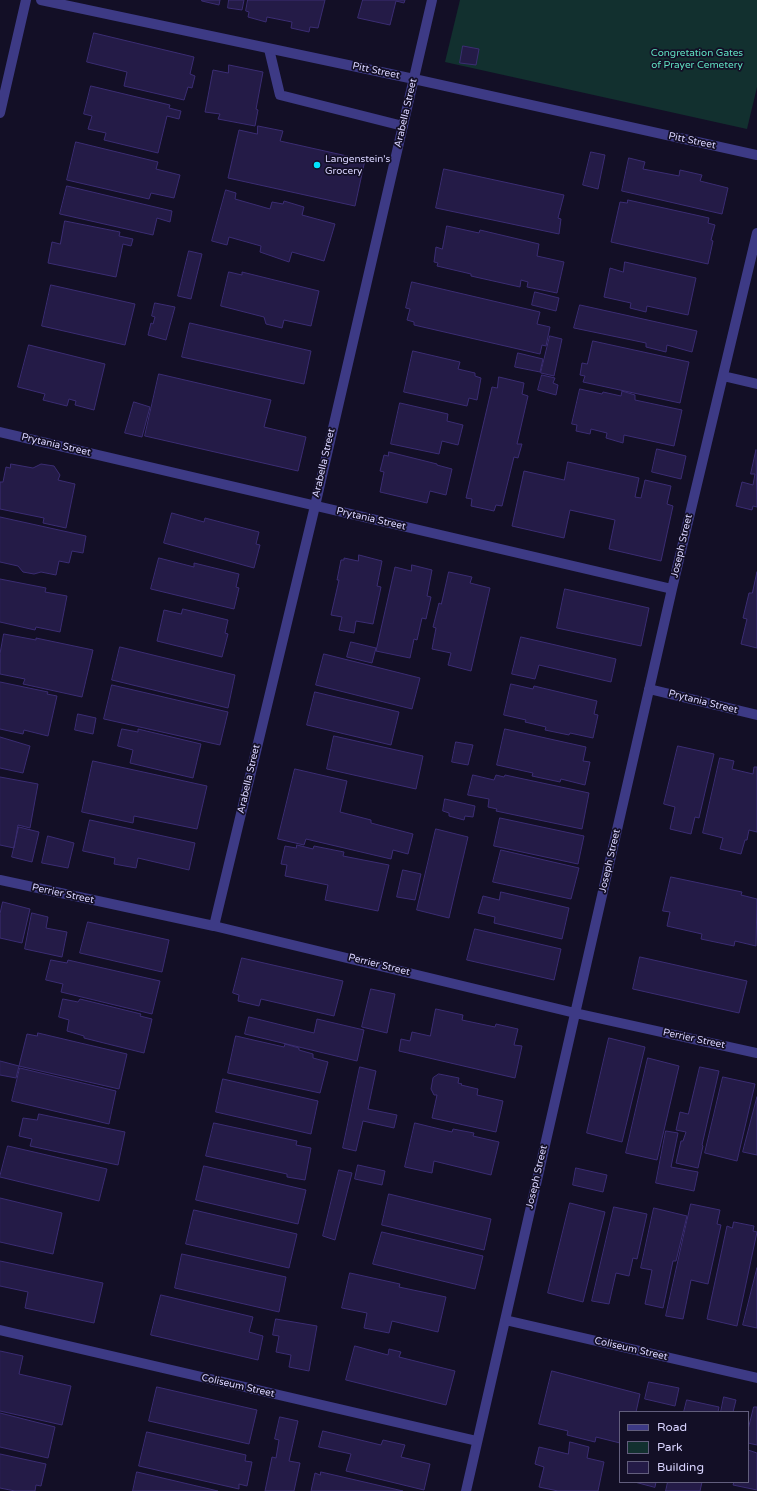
<!DOCTYPE html>
<html>
<head>
<meta charset="utf-8">
<style>
	body { margin:0 }
	#map { position:relative; width:757px; height:1491px; overflow:hidden; background:#130f26; font-family:"Varela Round",sans-serif }
	canvas { display:block }
	.legend { position:absolute; left:619px; top:1411px; width:130px; height:72px; box-sizing:border-box; background:#130f26; border:1px solid #625e7d; margin:0; padding:5px 7px; list-style:none; font-size:12px; color:#d9d4ff }
	.legend li { display:flex; align-items:center; gap:8px; height:20px }
	.legend b { width:20px; border:1px solid #625e7d }
</style>
</head>
<body>
<div id="map">
<canvas width="757" height="1491"></canvas>
<ul class="legend">
<li><b style="height:5px;background:#3d3a85"></b>Road</li>
<li><b style="height:11px;background:#12302f"></b>Park</li>
<li><b style="height:11px;background:#241b47"></b>Building</li>
</ul>
</div>
<script>
const ctx = document.querySelector('canvas').getContext('2d');
ctx.lineJoin = 'round';
function paint(path, color) {
  ctx.fillStyle = color;
  ctx.fill(path, 'evenodd');
}
function stroke(path, color, width, dash) {
  ctx.strokeStyle = color;
  ctx.lineWidth = width;
  ctx.lineCap = dash ? 'butt' : 'round';
  ctx.setLineDash(dash || []);
  ctx.stroke(path);
}
function drawText(font, color, halo, rows, align = 'center') {
  ctx.font = font + ' "Varela Round",sans-serif';
  ctx.lineWidth = 3.5;
  ctx.setLineDash([]);
  ctx.textBaseline = 'middle';
  ctx.strokeStyle = halo;
  ctx.fillStyle = color;
  for (const [text, x, y, turn = 0] of rows) {
    ctx.save();
    ctx.translate(x, y);
    ctx.rotate((+turn || 0) * Math.PI / 180);
    ctx.textAlign = isNaN(turn) ? turn : align;
    if (halo) ctx.strokeText(text, 0, 0);
    ctx.fillText(text, 0, 0);
    ctx.restore();
  }
}
paint(new Path2D(`
	M460,0H757V87L747,129L445,62Z`), '#12302f');
const building = new Path2D(`
	M202,0H220L219,5L202,1Z
	M229,0H244L242,10L228,8Z
	M248,0H325L318,28L310,27L309,32L291,28L292,22L267,17L266,22L248,17L249,12L246,11Z
	M363,0H405L404,3L396,1L390,25L358,18Z
	M94,33L194,57L190,74L195,76L192,88L188,87L184,100L124,86L127,72L87,62Z
	M463,46L479,49L476,65L460,63Z
	M229,65L263,72L256,109L258,110L255,126L218,119L220,114L205,112L213,70L228,73Z
	M91,86L170,105L169,108L181,111L179,119L167,116L158,153L104,140L106,133L88,129L92,116L84,114Z
	M258,126L283,131L280,141L365,160L355,206L228,178L239,130L257,134Z
	M76,142L158,162L156,169L180,175L174,198L151,193L149,199L67,180Z
	M591,152L605,155L598,189L583,185Z
	M629,158L645,162L643,169L679,176L680,170L702,175L700,181L728,188L722,214L622,191Z
	M444,169L564,195L558,218L561,219L559,234L436,208Z
	M67,186L172,211L170,222L157,218L153,235L60,214Z
	M226,190L236,193L235,199L270,209L272,202L283,204L284,201L304,207L302,215L335,224L324,261L292,252L289,262L260,252L261,246L229,237L227,245L212,241Z
	M628,200L709,218L708,223L715,225L711,240L713,241L708,264L611,242L620,202L627,203Z
	M65,221L120,232L119,236L133,239L131,246L123,244L116,277L48,263L52,242L60,244Z
	M447,226L479,233L480,230L539,244L537,256L564,262L557,293L527,287L528,282L521,280L520,287L471,276V274L437,266L438,263L434,262L436,247L442,249Z
	M189,251L202,254L191,299L178,296Z
	M625,262L696,278L688,315L647,306L646,312L630,308L631,303L604,297L610,268L623,272Z
	M229,272L242,275V272L319,291L311,326L284,320L282,328L266,324L264,317L221,306Z
	M412,282L540,312L537,324L550,327L546,346L542,345L540,354L414,325V322L407,320L410,309L406,308Z
	M51,285L135,304L125,345L42,326Z
	M535,292L559,298L556,311L532,305Z
	M155,303L175,307L166,340L148,335L151,323L153,324L155,317L152,316Z
	M580,305L697,331L692,352L667,345L666,352L646,347V343L574,328Z
	M190,323L311,351L304,384L182,357Z
	M550,336L562,339L554,376L541,373Z
	M593,341L689,362L680,403L583,382L585,376L580,375L582,363L587,364Z
	M29,345L105,364L94,410L75,405L76,401L69,399L67,406L43,400L45,394L18,387Z
	M413,351L460,362L458,369L475,373V376L481,378L477,400L469,398L467,406L404,392Z
	M518,353L543,359L540,372L515,367Z
	M159,374L271,400L264,427L306,437L298,471L145,436Z
	M542,375L555,378L553,383L558,385L556,395L538,390Z
	M499,377L524,383L522,394L528,396L517,444H522L518,458L514,457L502,506L496,505L494,511L471,506L472,499L466,498L492,387L497,388Z
	M580,389L602,394L603,392L621,396L622,391L635,395V400L682,410L674,446L624,435L623,443L606,438L607,433L591,429L590,434L576,431L577,425L572,424Z
	M134,402L150,407L142,437L125,433Z
	M400,403L448,414L447,421L463,425L458,445L442,441L439,454L391,444Z
	M657,449L686,456L681,479L652,472Z
	M756,450L757,507L753,506L752,510L736,506L742,482L753,485L755,474H751Z
	M389,452L437,464V465L452,469L446,495L430,491L427,503L380,492L384,472L380,471L384,455L388,456Z
	M568,462L639,478L635,497L641,498L645,480L671,486L667,504L673,506L661,561L609,549L615,520L570,510L564,538L512,526L524,471L564,480Z
	M11,464L33,468L41,464L54,466L60,475L58,480L75,484L66,528L43,523L44,518L0,509V482H3L6,467L10,468Z
	M172,513L204,522L205,518L259,532L256,544L260,545L254,568L164,543Z
	M0,517L86,536L83,553L72,551L69,563L59,561L56,575L41,572L34,574L23,572L18,566L0,562Z
	M359,555L382,561L377,586L381,587L373,624L356,621L354,633L339,630L342,617L331,615L339,580H337L341,560H344V558L358,561Z
	M159,558L194,567V563L239,574L236,587L239,588L234,609L151,589Z
	M412,565L432,570L427,596L431,597L426,619L422,618L417,640L414,639L410,658L376,651L395,567L411,571Z
	M449,572L472,577L470,583L490,588L471,671L448,665L451,653L432,649L436,628L433,627L439,603L441,604Z
	M757,572V648L741,644L747,619L743,618L749,593H752Z
	M0,579L46,588L45,592L67,596L60,632L36,627L35,630L0,622Z
	M565,589L649,608L641,646L557,628Z
	M183,609L228,620L225,633L228,634L222,657L157,641L164,610L181,614Z
	M4,634L36,640V638L93,650L82,697L23,684L25,679L0,674V654Z
	M521,637L616,659L611,682L539,665L535,679L512,674Z
	M351,642L376,648L372,663L347,657Z
	M120,647L235,675L228,708L112,680Z
	M324,654L420,678L412,709L316,685Z
	M0,682L48,692L47,694L57,696L48,736L24,730L23,734L0,729Z
	M511,684L533,689L534,686L597,701L594,714L598,715L593,738L570,733L569,735L545,730L546,727L525,722L526,720L504,715Z
	M112,685L228,712L220,745L104,719Z
	M315,692L399,712L391,745L307,725Z
	M78,714L96,718L93,734L75,730Z
	M122,729L138,732V729L201,744L193,778L130,763L133,750L118,746Z
	M505,729L586,747L583,761L590,762L585,785L561,779L560,782L532,776L533,773L497,765Z
	M334,736L423,756L416,789L327,769Z
	M0,737L30,746L23,773L0,768Z
	M456,742L473,745L468,765L452,762Z
	M678,746L714,754L699,818L695,817L691,834L670,829L675,807L664,804Z
	M720,758L734,761L732,769L753,774L754,767H757V832L749,830L747,840H745L741,854L720,849L723,838L703,833Z
	M93,761L207,786L197,829L134,816L133,823L82,812Z
	M295,769L347,781L340,812L371,820V823L413,834L408,854L393,850L391,859L306,839L304,845L278,839Z
	M473,775L494,780L496,775L504,777L505,775L589,793L582,829L496,811L497,809L488,807L489,799L468,795Z
	M0,777L38,784L30,828L18,825L14,848L0,845Z
	M445,799L475,806L473,817L465,816L464,820L449,816V813L443,811Z
	M500,818L584,836L578,864L494,846Z
	M90,820L195,843L189,870L138,858L136,868L114,864L115,858L83,851Z
	M19,827L39,832L32,862L12,857Z
	M436,829L468,837L449,918L417,910Z
	M48,836L74,843L68,868L42,863Z
	M297,845L313,849L314,846L344,852L343,856L389,865L378,911L325,900L328,885L285,876L287,865L281,864L285,846L296,848Z
	M501,850L579,868L571,899L493,882Z
	M403,870L421,874L415,900L397,897Z
	M671,877L742,892L741,895L757,899L756,946L735,941L734,946L701,939L702,934L667,926L670,912L663,911Z
	M501,892L569,908L562,939L494,923L495,917L478,913L483,896L499,900Z
	M3,902L30,909L22,943L0,938V914Z
	M32,913L48,917L46,928L67,932L62,957L25,949Z
	M88,922L169,940L162,972L80,953Z
	M475,929L561,949L554,980L467,960Z
	M640,957L747,981L739,1013L633,989Z
	M242,958L343,981L334,1016L261,999L259,1006L238,1001L239,995L233,993Z
	M51,960L67,963L68,960L160,981L152,1014L61,992L63,984L46,980Z
	M371,989L395,994L387,1033L362,1027Z
	M63,999L78,1002L80,999L141,1014L140,1016L152,1019L144,1053L84,1038V1036L67,1031L69,1020L59,1017Z
	M436,1009L463,1015L462,1020L495,1027L496,1024L518,1029L514,1045L522,1046L515,1078L399,1051L401,1039L410,1041L412,1032L430,1036Z
	M249,1017L314,1033L317,1019L364,1030L357,1061L245,1034Z
	M38,1033L127,1054L119,1089L19,1066L27,1034L37,1036Z
	M236,1036L284,1047L285,1044L299,1048V1050L313,1054V1058L328,1062L320,1093L228,1073Z
	M609,1038L645,1047L622,1142L587,1133Z
	M648,1058L679,1066L657,1160L626,1153Z
	M0,1061L19,1066L16,1078L0,1075Z
	M360,1067L376,1071L368,1109L397,1115L394,1128L363,1121L356,1151L343,1148Z
	M700,1067L719,1071L702,1145L703,1146L698,1168L676,1163L681,1141H683L686,1132L676,1130L680,1112L688,1114Z
	M20,1068L116,1091L109,1124L12,1101Z
	M439,1074L459,1078L458,1083L462,1084L461,1085L478,1089L477,1095L503,1101L496,1132L432,1118L437,1095H434L431,1089L433,1078Z
	M723,1077L755,1084L737,1161L705,1153Z
	M223,1079L318,1101L311,1134L216,1112Z
	M757,1097V1155L743,1152Z
	M39,1114L125,1132L118,1165L30,1146L32,1139L19,1136L23,1118L37,1120Z
	M214,1123L297,1141L296,1145L311,1148L305,1180L287,1177V1174L206,1156Z
	M415,1123L452,1132L453,1129L474,1133L473,1136L499,1142L491,1175L434,1161L432,1173L405,1167Z
	M666,1131L678,1133L671,1167L698,1172L694,1191L656,1183Z
	M8,1146L107,1169L99,1201L0,1177Z
	M358,1165L385,1171L382,1185L355,1179Z
	M204,1166L306,1190L298,1224L196,1200Z
	M576,1168L607,1175L603,1192L573,1185Z
	M339,1170L352,1173L335,1240L323,1236Z
	M389,1194L491,1219L484,1250L382,1225Z
	M0,1198L62,1213L53,1254L0,1242Z
	M570,1203L605,1212L583,1302L548,1293Z
	M691,1204L720,1210L717,1224L721,1225L708,1284L691,1280L683,1319L666,1316Z
	M614,1207L647,1214L637,1259L633,1258L629,1276L616,1273L609,1304L592,1301Z
	M654,1208L687,1216L676,1261H673L663,1308L645,1304L652,1270L641,1268Z
	M194,1210L297,1234L289,1268L186,1244Z
	M734,1222L754,1226L753,1231L757,1232L737,1326L707,1319L727,1226L732,1228Z
	M382,1232L483,1256L475,1289L373,1264Z
	M182,1254L286,1277L279,1312L175,1288Z
	M0,1261L103,1283L94,1323L25,1308L28,1292L0,1286Z
	M757,1268V1328L743,1325Z
	M350,1273L400,1284L399,1287L446,1297L438,1332L392,1321L389,1333L364,1328L367,1313L342,1308Z
	M161,1295L253,1317L249,1332L263,1336L258,1360L151,1335Z
	M276,1319L317,1326L309,1371L289,1367L291,1355L276,1352L279,1336L273,1335Z
	M355,1346L388,1355L389,1349L401,1352L399,1357L455,1371L446,1405L346,1380Z
	M0,1351L23,1356L19,1374L71,1386L62,1425L0,1411Z
	M552,1371L640,1394L636,1412H620V1443L596,1437L595,1442L567,1435L568,1431L539,1424Z
	M649,1382L679,1388L675,1406L645,1399Z
	M157,1387L257,1410L249,1444L149,1421Z
	M724,1397L736,1400L733,1412H721Z
	M687,1400L719,1407L718,1412H684Z
	M754,1407H757V1445L748,1443V1430Z
	M0,1413L55,1427L48,1458L0,1447Z
	M280,1417L298,1421L289,1461L300,1463L294,1491H265L272,1457L276,1458L279,1440L275,1439Z
	M323,1431L381,1445L383,1440L405,1445L401,1457L430,1464L424,1490L346,1471L351,1454L319,1447Z
	M147,1432L246,1455L245,1461L252,1462L247,1486L239,1484V1489L139,1466Z
	M570,1442L589,1447L587,1458L604,1462L598,1491H558L539,1487L544,1467L535,1464L539,1447L568,1454Z
	M748,1450L757,1453V1490L733,1485L734,1482H748Z
	M0,1454L46,1464L41,1486L36,1485L35,1491H15L0,1488Z
	M137,1472L218,1491H133Z
	M321,1472L403,1491H311L315,1473L320,1475Z
	M635,1482H656L655,1487Z
	M668,1482H702L700,1491H666Z`);
paint(building, '#241b47');
stroke(building, '#3b2d73', 1);
stroke(new Path2D(`
	M269,49L280,95L403,126`), '#3d3a85', 10);
stroke(new Path2D(`
	M41,0L414,79L757,155
	M0,113L26,0
	M723,376L757,384
	M0,432L672,589
	M649,689L757,715
	M0,880L214,926L575,1013L757,1053
	M214,926L315,506L432,0
	M505,1320L757,1378
	M0,1330L477,1441
	M466,1491L672,589L757,233`), '#3d3a85', 10);
for (const [x, y, r, color] of [
	[317,165,4,"#00e5ff"]
]) {
  const dot = new Path2D();
  dot.arc(x, y, r, 0, 2 * Math.PI);
  ctx.fillStyle = color;
  ctx.fill(dot);
  stroke(dot, '#130f26', 1.5);
}
drawText('10px', '#5fe0c0', '#130f26', [
	["Congretation Gates",697,53],
	["of Prayer Cemetery",697,65]
]);
drawText('10px', '#d9d4ff', '#130f26', [
	["Pitt Street",376,71,12],
	["Arabella Street",406,113,-77],
	["Pitt Street",692,141,12],
	["Prytania Street",56,445,13],
	["Arabella Street",324,463,-77],
	["Prytania Street",371,519,13],
	["Joseph Street",682,546,-77],
	["Prytania Street",703,702,14],
	["Arabella Street",249,779,-77],
	["Joseph Street",610,861,-77],
	["Perrier Street",63,894,12],
	["Perrier Street",379,965,14],
	["Perrier Street",694,1039,12],
	["Joseph Street",537,1177,-77],
	["Coliseum Street",631,1349,13],
	["Coliseum Street",238,1386,13]
]);
drawText('10px', '#d9d4ff', '#130f26', [
	["Langenstein's",325,159],
	["Grocery",325,171]
], 'left');
</script>
</body>
</html>
